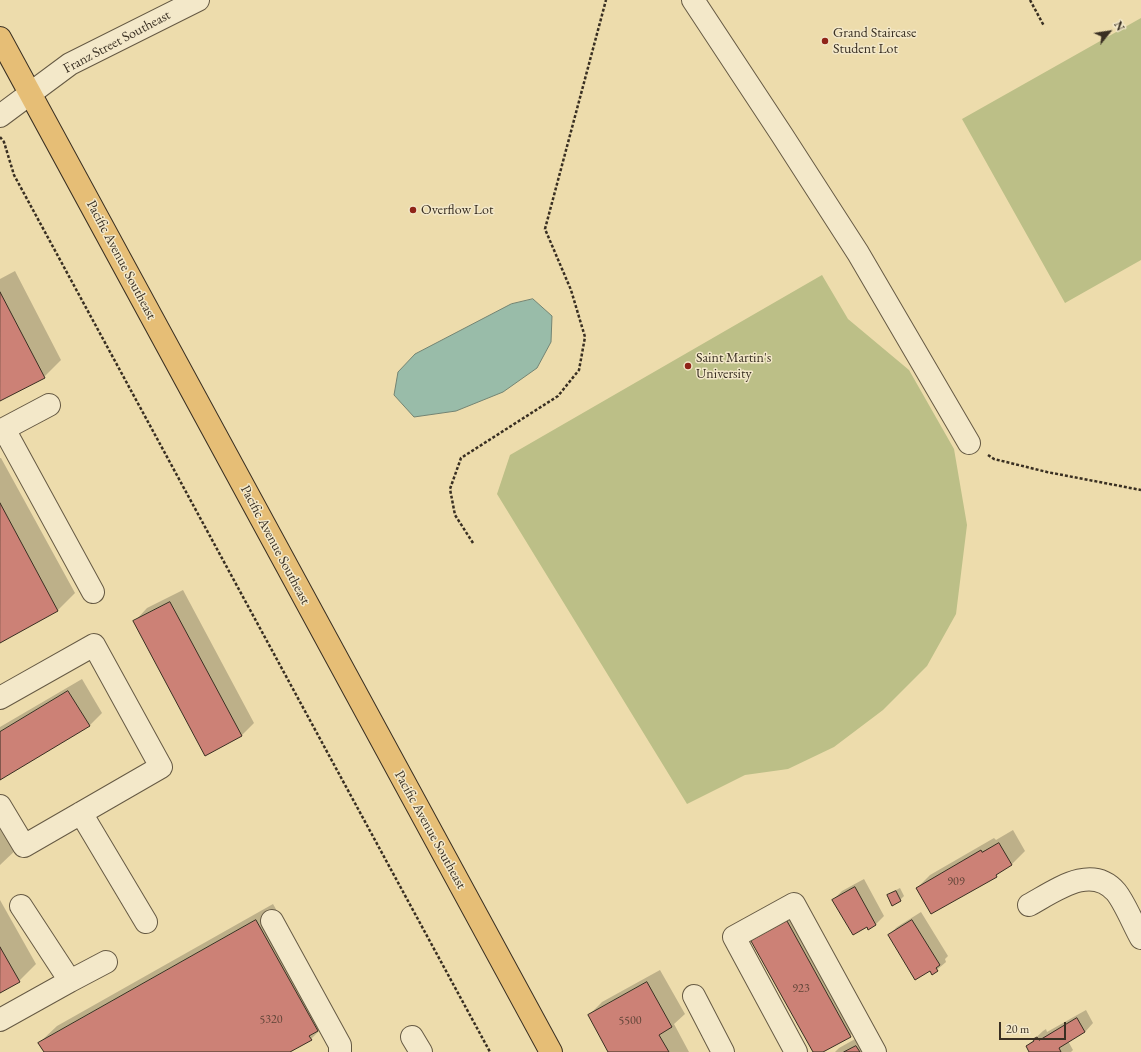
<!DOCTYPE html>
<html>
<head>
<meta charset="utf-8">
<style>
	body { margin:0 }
	#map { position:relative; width:1141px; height:1052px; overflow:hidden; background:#eddcac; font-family:"EB Garamond",serif }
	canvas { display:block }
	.north { position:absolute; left:1089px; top:12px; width:40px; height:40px; -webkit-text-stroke:3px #f3e8c9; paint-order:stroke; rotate:60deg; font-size:11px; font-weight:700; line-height:16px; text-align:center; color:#392f22 }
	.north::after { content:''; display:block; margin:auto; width:14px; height:18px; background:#392f22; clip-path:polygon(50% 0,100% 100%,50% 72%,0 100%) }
	.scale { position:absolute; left:999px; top:1022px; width:67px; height:18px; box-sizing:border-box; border:2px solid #392f22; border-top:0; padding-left:5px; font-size:12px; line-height:14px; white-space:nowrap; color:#392f22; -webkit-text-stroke:3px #f3e8c9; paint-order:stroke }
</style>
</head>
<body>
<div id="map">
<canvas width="1141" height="1052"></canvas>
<div class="north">N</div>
<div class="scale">20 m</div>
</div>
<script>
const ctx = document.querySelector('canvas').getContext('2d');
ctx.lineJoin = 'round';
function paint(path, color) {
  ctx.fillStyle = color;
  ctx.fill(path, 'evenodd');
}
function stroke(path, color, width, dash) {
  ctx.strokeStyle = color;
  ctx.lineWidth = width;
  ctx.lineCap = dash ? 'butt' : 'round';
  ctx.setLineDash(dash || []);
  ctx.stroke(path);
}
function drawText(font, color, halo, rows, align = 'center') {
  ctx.font = font + ' "EB Garamond",serif';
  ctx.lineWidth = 3;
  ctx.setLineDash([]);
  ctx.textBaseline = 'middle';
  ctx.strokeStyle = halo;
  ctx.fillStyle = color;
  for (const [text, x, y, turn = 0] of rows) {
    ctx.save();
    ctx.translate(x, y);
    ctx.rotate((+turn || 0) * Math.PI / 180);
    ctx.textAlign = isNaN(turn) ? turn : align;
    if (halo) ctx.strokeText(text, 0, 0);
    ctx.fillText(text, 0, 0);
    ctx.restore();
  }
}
paint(new Path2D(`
	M1141,18V260L1065,303L962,119Z
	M822,275L848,319L909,370L954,449L967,525L956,614L927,666L883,710L834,747L788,769L745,775L687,804L497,494L510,455Z`), '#bcbf87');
const water = new Path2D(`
	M533,299L552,316L551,342L537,368L503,392L456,411L414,417L394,395L398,372L415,354L511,304Z`);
paint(water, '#99bca9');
stroke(water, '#738473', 1);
paint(new Path2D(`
	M15,271L61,360L44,377L0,400V279Z
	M0,458H1L75,593L58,610L0,642Z
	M183,590L254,723L241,736L135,621L147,608Z
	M82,679L102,713L89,726L0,777V727Z
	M0,813L20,846L0,865Z
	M1013,830L1025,851L1012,864L1003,869L996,876L917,888L930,875L994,838L996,840Z
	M864,879L884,916L875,925L867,926L833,900L842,891Z
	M900,888L904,896L900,900L888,896L892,892Z
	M0,900L36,964L19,981L0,992Z
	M273,904L335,1013L328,1022L311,1039L288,1052H45L39,1043L57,1026Z
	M800,909L863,1023L850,1036L821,1052H814L752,941L765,928Z
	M921,912L948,956L945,959L946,962L932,974L930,970L889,935L897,927Z
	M660,970L685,1014L674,1024L689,1052H610L589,1015L602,1002Z
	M1086,1010L1093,1023L1085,1032L1068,1041L1073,1050L1071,1052H1030L1027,1046L1043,1031L1046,1029L1047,1032Z
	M873,1029L886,1052H835L839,1048Z`), '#0003');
const building = new Path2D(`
	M0,292L45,378L0,401Z
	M0,503L58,611L0,643Z
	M170,602L242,736L205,756L133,621Z
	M68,691L90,726L0,780V732Z
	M999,843L1012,865L996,875L997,877L931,914L916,888L981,850L982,852Z
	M855,887L876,925L868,930L867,927L853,935L832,900Z
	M896,891L901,901L892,906L887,895Z
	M256,920L318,1031L309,1036L312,1040L290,1052H44L38,1043Z
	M912,920L940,965L936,968L938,971L932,975L930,971L915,980L888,935Z
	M787,921L851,1037L823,1052H813L751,941Z
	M0,947L20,982L0,993Z
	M647,982L672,1027L659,1035L669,1052H608L588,1015Z
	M1077,1018L1085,1032L1059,1048L1061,1052H1029L1026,1046L1034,1041L1033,1039L1037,1037L1039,1040Z
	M856,1046L860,1052H844Z`);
paint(building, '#cc8176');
stroke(building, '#392f22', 1);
const minor = new Path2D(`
	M693,0L782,135L858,253L969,443
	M0,116L70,64L198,0
	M4,429L93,592
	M0,431L49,405
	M0,698L94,645L161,767L24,846L0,806
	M81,813L146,922
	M1029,905C1055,891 1091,863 1116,892C1125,903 1134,926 1141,938
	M272,921L340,1045V1052
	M70,981L106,962
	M694,996L723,1052
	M0,1020L70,981L21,906
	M412,1037L421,1052
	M796,1052L734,937L794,904L875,1052`);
const major = new Path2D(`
	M0,38L551,1052`);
stroke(minor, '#665a44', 24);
stroke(major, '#392f22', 24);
stroke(new Path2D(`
	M1030,0L1044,26
	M0,137L4,142L14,175L490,1052
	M988,455L994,459L1047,472L1141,490
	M473,543L455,515L450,489L461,458L558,396L579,370L585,337L571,290L545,229L606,0`), '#392f22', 2.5, [3, 2]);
stroke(minor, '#f3e8c9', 22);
stroke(major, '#e6be76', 22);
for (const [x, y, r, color] of [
	[825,41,4,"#8f2418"],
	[413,210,4,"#8f2418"],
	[688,366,4,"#8f2418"]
]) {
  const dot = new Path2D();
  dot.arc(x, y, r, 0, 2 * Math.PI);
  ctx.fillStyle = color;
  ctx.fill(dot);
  stroke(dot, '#f3e8c9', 1.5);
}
drawText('12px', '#5e4437', null, [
	["909",956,882],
	["923",801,989],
	["5320",271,1020],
	["5500",630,1021]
]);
drawText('14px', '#392f22', '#f3e8c9', [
	["Grand Staircase",833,33],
	["Student Lot",833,49],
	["Overflow Lot",421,210],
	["Saint Martin's",696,358],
	["University",696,374]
], 'left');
drawText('14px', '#392f22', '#f3e8c9', [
	["Franz Street Southeast",117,42,-28],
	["Pacific Avenue Southeast",121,260,62],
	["Pacific Avenue Southeast",275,545,62],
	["Pacific Avenue Southeast",430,830,61]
]);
</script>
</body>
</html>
